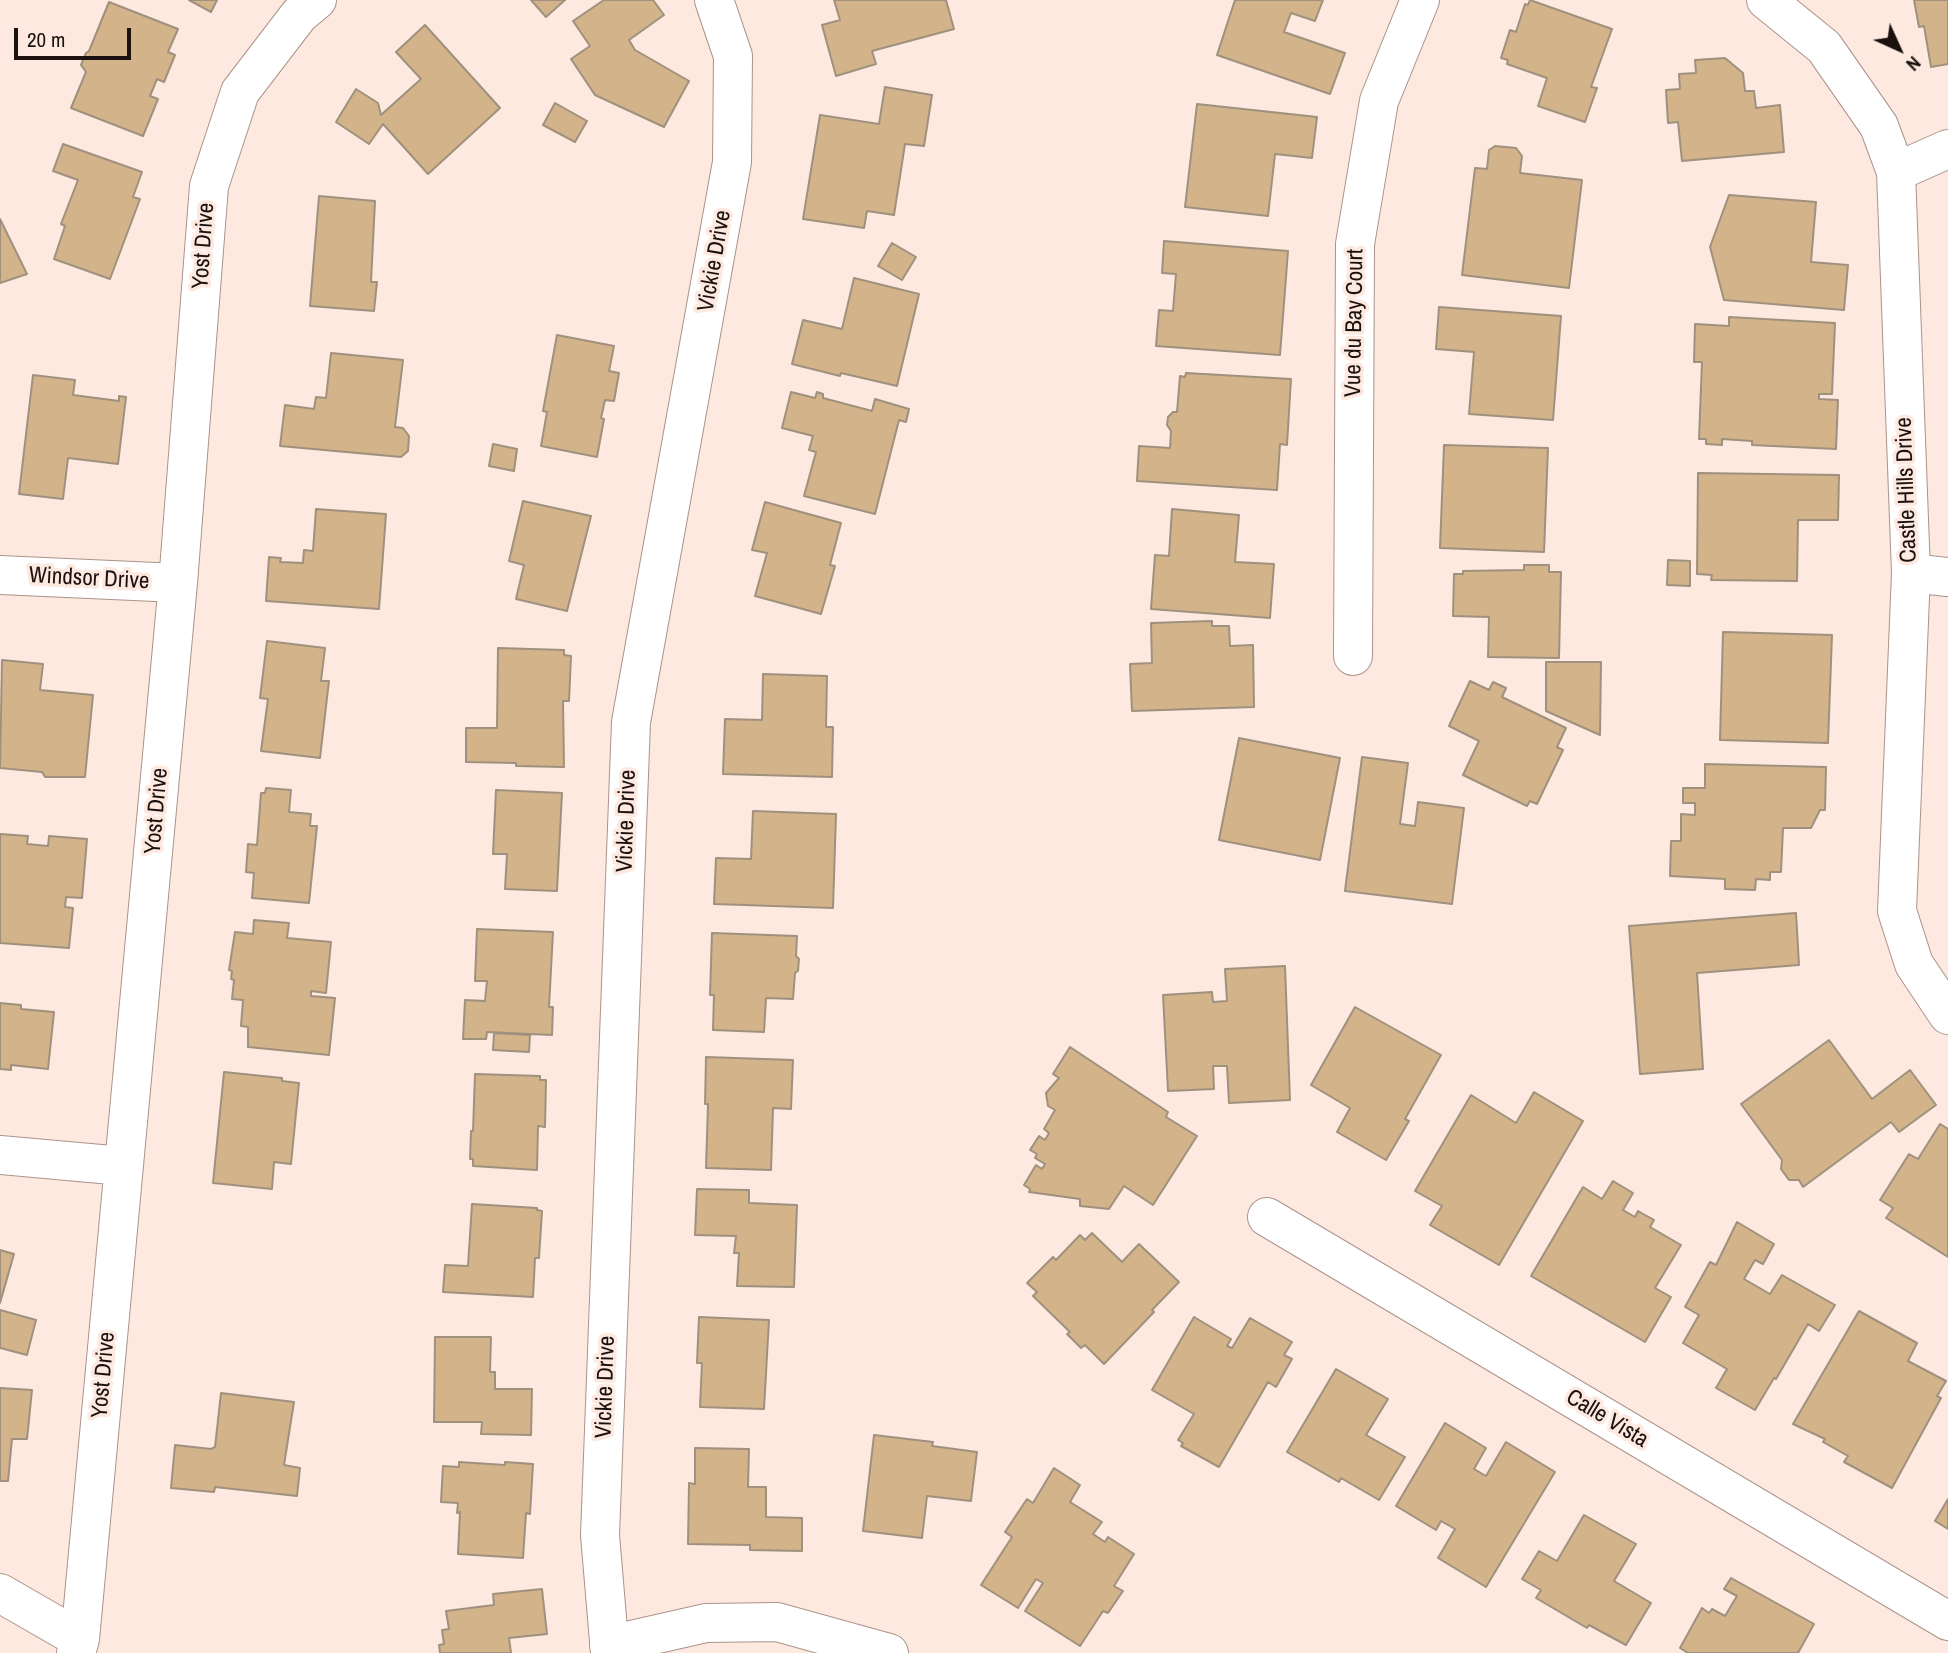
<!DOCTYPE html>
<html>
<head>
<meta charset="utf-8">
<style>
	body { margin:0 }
	#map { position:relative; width:1948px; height:1653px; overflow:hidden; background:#fde9e0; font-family:"Archivo Narrow",sans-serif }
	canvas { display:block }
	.north { position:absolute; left:1864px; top:14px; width:70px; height:70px; -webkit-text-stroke:5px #fde9e0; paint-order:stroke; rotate:135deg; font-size:19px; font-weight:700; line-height:28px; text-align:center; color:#1b120f }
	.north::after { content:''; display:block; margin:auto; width:24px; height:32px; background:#1b120f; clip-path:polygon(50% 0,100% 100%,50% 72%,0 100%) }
	.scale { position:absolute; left:14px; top:28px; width:117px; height:32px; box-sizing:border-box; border:4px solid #1b120f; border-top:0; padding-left:9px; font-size:21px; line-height:24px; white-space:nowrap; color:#1b120f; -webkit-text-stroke:5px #fde9e0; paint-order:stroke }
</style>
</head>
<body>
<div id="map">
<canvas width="1948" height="1653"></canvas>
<div class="north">N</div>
<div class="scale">20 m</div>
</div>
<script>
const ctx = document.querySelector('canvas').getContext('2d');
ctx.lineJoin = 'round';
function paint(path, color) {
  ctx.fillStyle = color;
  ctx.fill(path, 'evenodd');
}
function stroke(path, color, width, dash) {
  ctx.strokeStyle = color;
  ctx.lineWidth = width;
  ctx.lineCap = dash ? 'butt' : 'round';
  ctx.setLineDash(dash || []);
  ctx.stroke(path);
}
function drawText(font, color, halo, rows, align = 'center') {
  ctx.font = font + ' "Archivo Narrow",sans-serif';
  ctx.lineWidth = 7;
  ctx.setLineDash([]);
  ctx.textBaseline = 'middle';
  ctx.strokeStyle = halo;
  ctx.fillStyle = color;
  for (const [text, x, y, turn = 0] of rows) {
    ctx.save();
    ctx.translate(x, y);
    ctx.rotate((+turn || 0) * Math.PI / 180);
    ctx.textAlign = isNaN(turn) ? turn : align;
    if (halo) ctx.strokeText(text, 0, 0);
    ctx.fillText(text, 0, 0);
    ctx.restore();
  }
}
const building = new Path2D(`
	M189,0H217L211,12Z
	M531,0H565L546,17Z
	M604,0H653L664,15L629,40L635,50L689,81L664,127L595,95L571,59L590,46L573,21Z
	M834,0H946L954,29L872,51L876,64L836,76L822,25L840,20Z
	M1235,0H1323L1315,21L1291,13L1284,32L1345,53L1330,94L1217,55Z
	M1530,0L1612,29L1591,87L1597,88L1585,122L1538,106L1547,78L1507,64L1508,60L1501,58L1510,30L1516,32L1525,4L1528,5Z
	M1914,0H1948V64L1931,67L1924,26L1919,27Z
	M109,2L178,29L168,52L175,55L164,82L157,79L150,96L158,99L143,136L71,108L86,72L81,65L86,53L89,51Z
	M425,25L500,108L428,174L383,124L369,144L336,122L356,89L378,103L381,115L421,79L396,52Z
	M1725,58L1743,73L1745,91H1754L1756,108L1780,105L1784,152L1682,161L1678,122L1668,123L1666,90L1680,89L1679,74L1696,73L1695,60Z
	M885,87L932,95L924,146L905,144L894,215L867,211L864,228L803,219L820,115L879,124Z
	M555,103L587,121L575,142L543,125Z
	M1197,104L1317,117L1312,158L1275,154L1268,216L1185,207Z
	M63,144L142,172L133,197L140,199L110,279L54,259L65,226L61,224L78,180L53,171Z
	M1495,146L1516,148L1522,156L1520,173L1582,180L1569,288L1462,275L1475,168L1487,169L1489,150Z
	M1729,195L1816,202L1811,262L1848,265L1844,310L1724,300L1710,247Z
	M319,196L375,201L371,282H377L374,311L310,306Z
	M0,219L27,274L0,283Z
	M1164,241L1288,251L1280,355L1156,346L1159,310L1173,311L1176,274L1162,273Z
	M892,243L916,257L902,280L878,266Z
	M854,278L919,294L897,386L841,373L840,376L792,364L803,320L842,329Z
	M1439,307L1561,316L1553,420L1469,414L1474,352L1436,349Z
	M1729,317L1835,323L1832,394H1819V399L1838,400L1836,449L1752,445V441L1722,439V445L1706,444V439H1699L1702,362H1694L1695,324L1729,326Z
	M557,335L614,346L609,371L619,373L614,401L605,400L601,418L604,419L597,457L541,446L547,412L543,411Z
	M331,353L403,360L395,427L403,428L409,436L408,451L401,457L280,446L285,405L314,409L316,397L326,398Z
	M1186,373L1291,379L1287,445L1280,444L1277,490L1137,481L1139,446L1170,448L1171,431L1167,425L1168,417L1173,412H1177L1180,376L1185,377Z
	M33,375L75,380L73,395L119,401V396L126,397L118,464L68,458L63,499L19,494Z
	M791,392L815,398L817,392L823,394V398L872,411L875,399L909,409L906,422L899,420L875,514L804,496L816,452L809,450L813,436L782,428Z
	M493,444L517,449L514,471L489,466Z
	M1444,445L1548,448L1544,552L1440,548Z
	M1698,473L1839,475L1838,520H1798L1797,581L1711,580L1712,575L1697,574Z
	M523,501L591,516L567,611L516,599L524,565L509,561Z
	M765,502L841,523L830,565L835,566L821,614L755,596L767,553L752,550Z
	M316,509L386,514L379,609L266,601L269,557L281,558L280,562L303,563L304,550L313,551Z
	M1172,509L1239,515L1235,562L1274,564L1270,618L1151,609L1155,555L1169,556Z
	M1668,560L1690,561V586L1667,585Z
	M1524,565H1549V572H1561L1559,658L1488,657L1489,617L1453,616L1454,574H1463V571L1524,570Z
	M1212,621V626H1229L1230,646L1253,645L1254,707L1132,711L1130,664L1152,663L1151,623Z
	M1723,632L1832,635L1828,743L1720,740Z
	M267,641L325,648L321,681H329L320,758L261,751L268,699L260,698Z
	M498,648L564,650V655L571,656L569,701H563L564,767L516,766V763L466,762V728H497Z
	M2,660L43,664L40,690L93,695L85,777H45L42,772L0,768Z
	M1546,662H1601L1600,735L1546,711Z
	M763,674L827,676L826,727H833L832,777L723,774L725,719L762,720Z
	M1470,681L1489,690L1493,682L1506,688L1502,697L1566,728L1557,747L1563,750L1537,804L1530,801L1527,806L1463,775L1479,741L1449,726Z
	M1239,738L1340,758L1320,860L1219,840Z
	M1362,757L1408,763L1400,824L1415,826L1418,802L1464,808L1452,904L1345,891Z
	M1705,764L1826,767L1825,810H1820L1811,828H1783L1781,872H1770V880L1756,879L1755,890L1725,889V879L1670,876L1671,841H1681V814L1695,815V803H1683V788H1705Z
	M266,788L291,790L289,812L311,814L310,826H317L309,903L252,898L254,873L246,872L248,844L257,845L261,793H265Z
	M496,790L562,793L557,891L505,889L507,854H493Z
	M753,811L836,814L833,908L714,904L716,858L751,859Z
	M0,834L28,836L27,844L48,846L49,836L87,839L82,898L66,897L65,907L73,908L69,948L0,943Z
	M1796,913L1799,965L1697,973L1703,1069L1640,1074L1629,926Z
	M254,920L289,923L287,938L331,942L326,993L311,991V996L335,998L329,1055L248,1047V1027L241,1026L243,1000L232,999L234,980L231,979L232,971L229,970L235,932L253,934Z
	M477,929L553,932L549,1007H553L552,1035L487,1032L486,1039H463L465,1000L485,1001L487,981H475Z
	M712,933L797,936L796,956L799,959L798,971L795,973L793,999L766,998L764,1032L713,1030L714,995H710Z
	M1285,966L1290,1100L1229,1103L1227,1066H1213L1214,1089L1168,1091L1163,995L1212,992L1213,1002L1227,1001L1225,969Z
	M0,1003L21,1005V1009L54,1012L48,1069L11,1065V1070L0,1069Z
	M1355,1007L1441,1055L1405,1119L1409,1121L1386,1160L1337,1132L1350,1108L1311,1085Z
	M494,1033L530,1035L529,1052L493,1050Z
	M1829,1040L1872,1099L1910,1070L1936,1105L1899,1132L1891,1122L1803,1187L1799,1180H1789L1781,1169L1782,1160L1741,1104Z
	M1070,1047L1168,1112L1166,1117L1197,1136L1153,1205L1124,1186L1109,1209L1080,1206V1199L1029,1192L1030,1189L1024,1185L1036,1165L1042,1169L1045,1164L1035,1158L1037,1154L1030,1150L1039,1136L1045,1140L1049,1133L1044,1129L1055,1110L1048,1106L1046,1093L1059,1078L1053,1074Z
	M706,1057L793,1060L791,1109L773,1108L771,1170L706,1168L708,1104H705Z
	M224,1072L282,1078V1081L299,1083L291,1164L274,1162L272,1189L213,1183Z
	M475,1074L540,1076V1080H546L545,1127L538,1126L537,1170L473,1166V1159H470L471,1131H473Z
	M1534,1092L1583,1121L1499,1265L1430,1225L1442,1206L1415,1191L1471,1095L1516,1123Z
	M1940,1124L1948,1129V1257L1886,1218L1893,1208L1880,1200L1909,1154L1918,1159Z
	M1613,1181L1633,1193L1623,1210L1635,1217L1638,1211L1654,1220L1650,1227L1681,1245L1655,1288L1671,1297L1645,1342L1531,1276L1583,1187L1602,1199Z
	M697,1189L749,1190V1203L797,1205L794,1287L737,1286L739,1253H734L736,1236L695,1235Z
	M472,1204L537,1208V1210L542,1211L539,1258H535L533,1297L443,1292L445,1265L468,1266Z
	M1737,1222L1774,1244L1763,1264L1755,1260L1744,1279L1770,1294L1782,1275L1835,1305L1819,1331L1808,1324L1776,1379L1774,1378L1755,1410L1716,1388L1727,1369L1683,1343L1699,1315L1685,1307L1710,1262L1716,1265Z
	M1092,1233L1122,1262L1139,1244L1179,1282L1152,1310L1154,1312L1104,1364L1085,1345L1081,1348L1067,1334L1070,1332L1033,1296L1037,1292L1027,1283L1053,1257L1056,1260L1080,1235L1085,1240Z
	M0,1250L14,1254L0,1303Z
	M0,1310L36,1320L27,1355L0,1348Z
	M1859,1311L1917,1343L1908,1361L1946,1381L1937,1396L1941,1398L1892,1488L1844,1462L1848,1456L1823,1442L1825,1439L1793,1424Z
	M699,1317L769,1320L764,1409L700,1407L702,1363H697Z
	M1194,1317L1231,1339L1227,1346L1232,1348L1250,1318L1292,1342L1284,1355L1292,1359L1276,1387L1268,1382L1219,1467L1181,1446L1183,1443L1178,1440L1194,1414L1152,1390Z
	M435,1337H491L490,1372H495V1389H532L531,1435L481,1434L482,1422H434Z
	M1336,1369L1388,1399L1366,1435L1405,1457L1379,1500L1341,1478L1339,1482L1287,1452Z
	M0,1388L32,1390L27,1439H12L8,1481H0Z
	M221,1393L294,1402L284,1465L300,1468L297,1496L215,1487L214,1492L171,1488L175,1445L211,1449L215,1447Z
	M1445,1423L1486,1448L1474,1469L1486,1476L1506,1442L1555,1472L1486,1587L1438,1558L1455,1529L1441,1521L1436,1530L1396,1506Z
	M874,1435L933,1442L932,1446L977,1452L971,1501L927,1496L922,1538L863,1531Z
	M695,1448L749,1449L748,1487H766V1517L802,1518V1551L750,1550V1545L688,1544L689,1483L695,1484Z
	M459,1462L505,1465V1462L533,1464L530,1514L526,1513L523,1558L458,1554L460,1512L457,1513L458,1503L441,1502L443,1466L459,1467Z
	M1054,1468L1080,1485L1070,1502L1102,1522L1093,1534L1105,1542L1108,1537L1134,1554L1114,1586L1123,1591L1108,1613L1103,1611L1080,1646L1025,1611L1043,1583L1036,1579L1018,1608L981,1585L1012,1537L1005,1532L1027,1499L1033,1503Z
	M1948,1499V1529L1935,1521Z
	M1584,1515L1636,1544L1614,1581L1651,1603L1626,1645L1589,1625L1587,1628L1536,1598L1541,1590L1522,1579L1539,1551L1557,1561Z
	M1731,1578L1814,1624L1798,1653H1688L1680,1648L1702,1608L1709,1613L1712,1609L1725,1616L1737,1596L1724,1589Z
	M542,1589L547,1634L509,1638L511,1653H440L439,1645L444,1644L442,1630L449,1629L446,1611L494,1605L493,1594Z`);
paint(building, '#d3b38a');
stroke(building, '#9f917e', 2);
const minor = new Path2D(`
	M1766,0L1824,47L1879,126L1896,172L1911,573L1897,911L1914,964L1948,1015
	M1896,172L1948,149
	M1911,573L1948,577
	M0,575L178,583
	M1353,656L1355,244L1379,101L1420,0
	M0,1155L123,1166
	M1267,1217L1948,1621
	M0,1593L80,1639
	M609,1645L706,1623L777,1622L889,1653
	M76,1653L80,1639L178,583L209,186L240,92L299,15L317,0
	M610,1653L600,1535L631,722L732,162L733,56L714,0`);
stroke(minor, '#ab938a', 40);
stroke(minor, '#fff', 38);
drawText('23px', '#1b120f', '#fde9e0', [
	["Yost Drive",204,246,-86],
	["Vickie Drive",715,261,-80],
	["Vue du Bay Court",1355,323,-89],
	["Castle Hills Drive",1907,490,-92],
	["Windsor Drive",89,579,3],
	["Yost Drive",157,811,-85],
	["Vickie Drive",627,821,-88],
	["Yost Drive",104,1375,-85],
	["Vickie Drive",606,1387,-88],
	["Calle Vista",1607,1419,31]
]);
</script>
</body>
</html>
